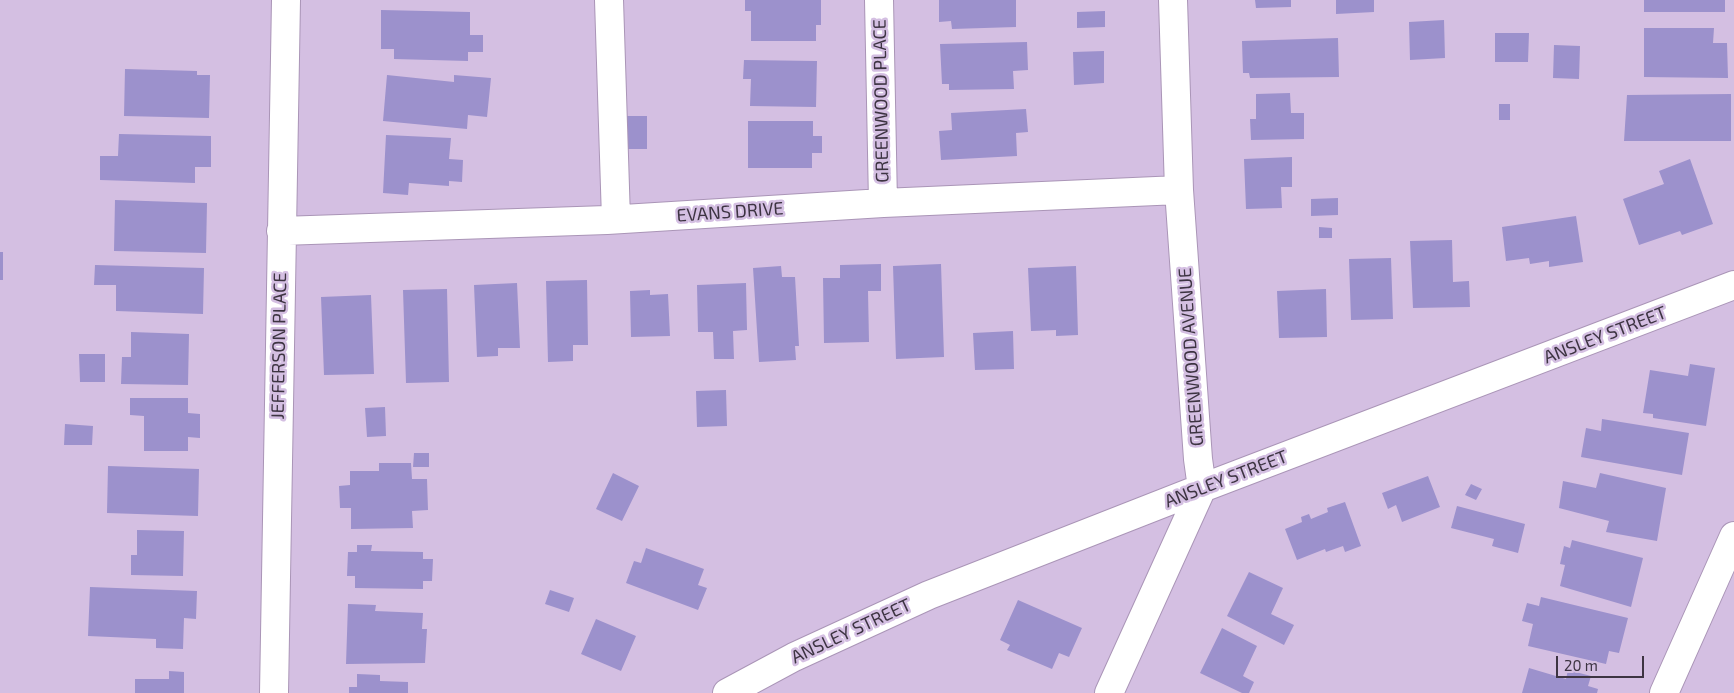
<!DOCTYPE html>
<html>
<head>
<meta charset="utf-8">
<style>
	body { margin:0 }
	#map { position:relative; width:1734px; height:693px; overflow:hidden; background:#d4bfe2; font-family:"Exo 2",sans-serif }
	canvas { display:block }
	.scale { position:absolute; left:1556px; top:656px; width:88px; height:22px; box-sizing:border-box; border:2px solid #3d3442; border-top:0; padding-left:6px; font-size:15px; line-height:18px; white-space:nowrap; color:#3d3442; -webkit-text-stroke:4px #d4bfe2; paint-order:stroke }
</style>
</head>
<body>
<div id="map">
<canvas width="1734" height="693"></canvas>
<div class="scale">20 m</div>
</div>
<script>
const ctx = document.querySelector('canvas').getContext('2d');
ctx.lineJoin = 'round';
function paint(path, color) {
  ctx.fillStyle = color;
  ctx.fill(path, 'evenodd');
}
function stroke(path, color, width, dash) {
  ctx.strokeStyle = color;
  ctx.lineWidth = width;
  ctx.lineCap = dash ? 'butt' : 'round';
  ctx.setLineDash(dash || []);
  ctx.stroke(path);
}
function drawText(font, color, halo, rows, align = 'center') {
  ctx.font = font + ' "Exo 2",sans-serif';
  ctx.lineWidth = 5;
  ctx.setLineDash([]);
  ctx.textBaseline = 'middle';
  ctx.strokeStyle = halo;
  ctx.fillStyle = color;
  for (const [text, x, y, turn = 0] of rows) {
    ctx.save();
    ctx.translate(x, y);
    ctx.rotate((+turn || 0) * Math.PI / 180);
    ctx.textAlign = isNaN(turn) ? turn : align;
    if (halo) ctx.strokeText(text, 0, 0);
    ctx.fillText(text, 0, 0);
    ctx.restore();
  }
}
paint(new Path2D(`
	M745,0H821V25H816V41H751V11H745Z
	M939,0H1016V27L952,29L951,21L939,22Z
	M1255,0H1291V7L1256,8Z
	M1336,0H1374V12L1336,14Z
	M1644,0H1725V12H1644Z
	M381,10L470,12V35H483V52H468V61L394,59V49H381Z
	M1105,11V27L1077,28V12Z
	M1444,20L1445,58L1410,60L1409,22Z
	M1644,28H1714L1713,43H1727L1728,78L1644,77Z
	M1495,33H1529L1528,62H1495Z
	M1338,38L1339,77L1250,78L1249,73H1243L1242,41Z
	M1027,42L1028,70L1013,71L1014,89L949,90V84H942L940,44Z
	M1554,45L1580,46L1579,79L1553,78Z
	M1104,51V83L1074,85L1073,52Z
	M744,60L817,61L816,107L750,106L751,79H743Z
	M125,69L197,71V75H210L209,118L124,116Z
	M387,75L454,82V75L491,78L487,117L468,115L467,129L383,121Z
	M1290,93L1291,113H1304V139L1251,140L1250,119H1256V94Z
	M1731,94V141H1624L1627,95Z
	M1499,104H1510V120H1499Z
	M1026,109L1028,132L1016,133L1017,156L941,160L939,131L952,130L951,113Z
	M620,116H647V149H620Z
	M748,121H813V136H822V153H812V168H748Z
	M119,134L211,136V167H195V183L100,180V156H118Z
	M386,135L451,138L449,159L463,160L462,182L449,181V186L409,183L408,195L383,193Z
	M1292,157V187H1281L1282,208L1246,209L1244,159Z
	M1690,159L1713,224L1682,235L1680,231L1639,245L1623,199L1664,184L1659,171Z
	M1338,198V215L1311,216V199Z
	M115,200L207,203L206,253L114,251Z
	M1576,216L1583,262L1549,267V261L1530,264L1529,258L1506,261L1502,227Z
	M1319,227L1332,228V238H1319Z
	M1452,240L1453,282L1469,281L1470,307L1413,308L1410,241Z
	M0,252H3V280H0Z
	M1391,258L1393,319L1351,320L1349,259Z
	M881,264V291H868L869,342L824,343L823,278H840V265Z
	M941,264L944,357L896,359L893,266Z
	M95,265L204,268L203,314L116,311V285H94Z
	M781,266L782,277H795L799,346H795L796,360L759,362L753,268Z
	M1076,266L1078,335L1056,336V330L1031,331L1028,268Z
	M587,280L588,345H573V361L548,362L546,281Z
	M517,283L520,348H498V356L477,357L474,285Z
	M746,283L747,330L733,331L734,359H714L713,332H698L697,285Z
	M447,289L449,382L406,383L403,290Z
	M1326,289L1327,337L1279,338L1277,291Z
	M650,290V295L668,294L670,336L631,337L630,291Z
	M371,295L374,374L324,375L321,297Z
	M1013,331L1014,369L975,370L973,333Z
	M131,332L189,334L188,385L121,384L122,357H131Z
	M79,354H105V382H80Z
	M1690,364L1715,368L1706,426L1653,418V414L1643,413L1650,370L1688,376Z
	M726,390L727,426L697,427L696,391Z
	M130,398H188V413L200,414V438L188,437V451H144V416L130,415Z
	M385,407L386,436L367,437L365,408Z
	M1602,419L1689,433L1682,475L1581,457L1586,428L1601,431Z
	M65,424L93,426L92,445H64Z
	M414,453H429V467H413Z
	M379,463H411L412,479H427L428,510L412,511L413,528L351,529V508H340L339,486L350,485V471H379Z
	M108,466L199,469L198,516L107,513Z
	M613,473L639,486L622,521L596,509Z
	M1600,473L1666,488L1657,541L1606,532L1609,521L1559,508L1563,481L1596,488Z
	M1428,476L1440,507L1402,522L1396,505L1388,509L1382,493Z
	M1471,484L1482,489L1476,500L1465,495Z
	M1345,502L1361,546L1345,552L1343,546L1326,552L1325,549L1297,560L1285,529L1302,522L1301,517L1309,514L1311,519L1328,512L1327,508Z
	M1457,506L1525,524L1518,553L1492,546L1494,539L1451,528Z
	M137,530L184,531L183,576L131,575V555H137Z
	M1572,540L1643,558L1631,607L1560,586L1565,565L1560,564L1564,546L1570,548Z
	M357,545H372L371,551L423,552V559H433L432,581H423V589L355,588V576H347L348,552H357Z
	M646,548L704,569L698,585L707,588L698,610L626,583L634,561L641,563Z
	M1249,572L1283,588L1271,614L1294,625L1284,645L1227,616Z
	M90,587L197,591L196,619L184,618L183,649L156,648V639L88,636Z
	M550,590L574,598L569,612L545,604Z
	M1541,597L1628,618L1619,653L1609,651L1606,664L1528,646L1533,624L1522,621L1527,603L1539,606Z
	M1018,600L1082,628L1069,657L1059,653L1052,669L1007,650L1010,645L1000,640Z
	M348,604L376,605L375,611L423,613L422,629H427L425,663L346,664Z
	M596,619L636,636L621,671L581,654Z
	M1222,628L1257,646L1243,676L1254,682L1249,693H1242L1200,673Z
	M1529,668L1566,679L1568,670L1591,676L1588,686L1598,689L1597,693H1522Z
	M169,671L184,672V693H135V679H169Z
	M357,674L380,675V681L408,682V693H349V687H357Z`), '#9c91cc');
const minor = new Path2D(`
	M609,0L616,219
	M879,0L883,203
	M281,231L607,220L883,203L1179,190
	M274,693L286,0
	M727,693L794,657L929,595L1202,488L1734,285
	M1109,693L1202,488L1198,459L1179,190L1173,0
	M1664,693L1734,536`);
stroke(minor, '#aa95b7', 30);
stroke(minor, '#fff', 28);
drawText('18px', '#3d3442', '#d4bfe2', [
	["GREENWOOD PLACE",881,101,-91],
	["EVANS DRIVE",730,212,-4],
	["ANSLEY STREET",1605,335,-21],
	["JEFFERSON PLACE",279,346,-89],
	["GREENWOOD AVENUE",1191,357,-94],
	["ANSLEY STREET",1226,479,-21],
	["ANSLEY STREET",851,631,-25]
]);
</script>
</body>
</html>
